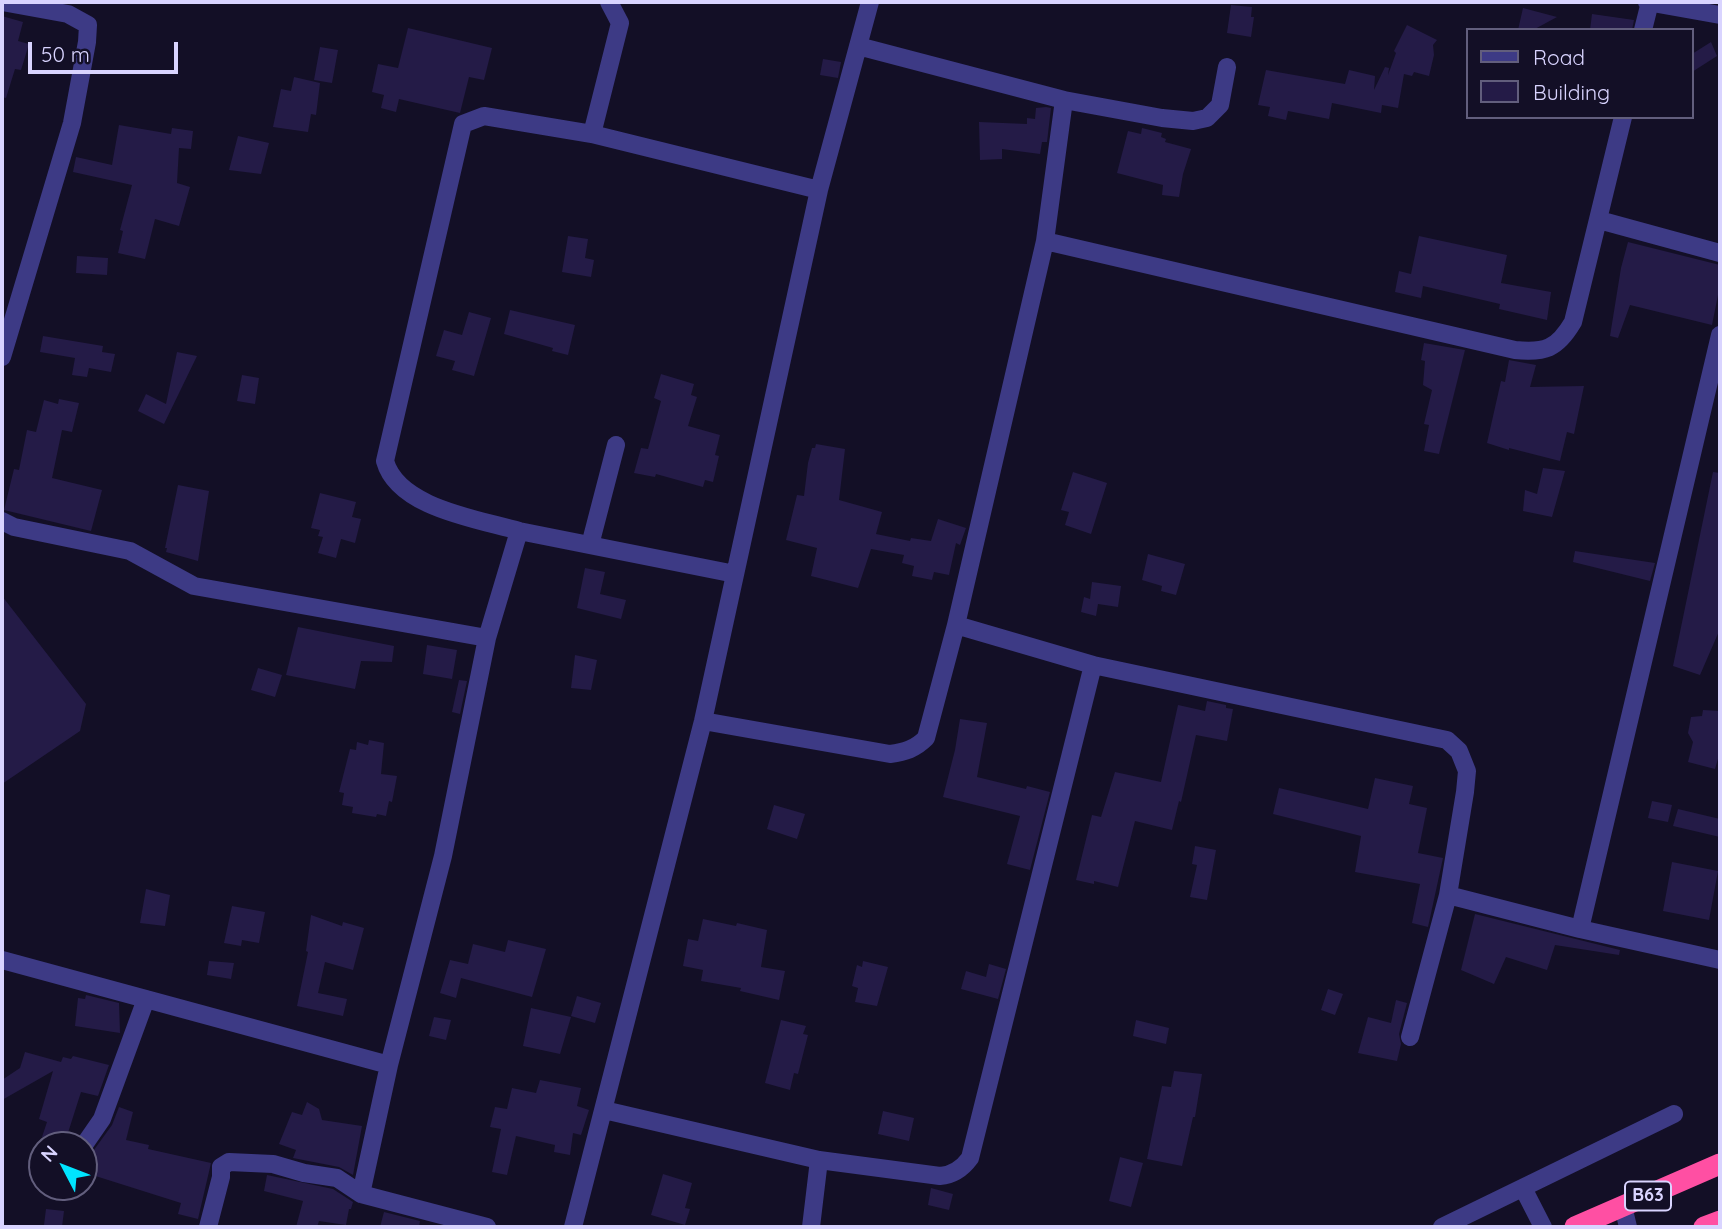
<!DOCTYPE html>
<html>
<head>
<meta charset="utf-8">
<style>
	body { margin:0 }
	#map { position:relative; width:1722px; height:1229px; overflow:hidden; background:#130f26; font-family:Quicksand,sans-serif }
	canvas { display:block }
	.frame { position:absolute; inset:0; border:4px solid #d9d4ff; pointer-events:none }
	.legend { position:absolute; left:1466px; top:28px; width:228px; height:91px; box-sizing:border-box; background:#130f26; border:2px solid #625e7d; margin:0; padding:9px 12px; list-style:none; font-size:21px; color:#d9d4ff }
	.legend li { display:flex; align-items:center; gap:14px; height:35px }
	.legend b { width:35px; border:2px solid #625e7d }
	.north { position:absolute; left:28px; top:1131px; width:70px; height:70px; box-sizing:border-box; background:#130f26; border:2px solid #625e7d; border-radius:50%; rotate:312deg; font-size:19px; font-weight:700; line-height:28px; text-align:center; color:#d9d4ff }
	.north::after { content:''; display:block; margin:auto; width:24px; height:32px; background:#00e5ff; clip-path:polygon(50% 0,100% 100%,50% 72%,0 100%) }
	.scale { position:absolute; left:28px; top:42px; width:150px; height:32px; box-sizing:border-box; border:4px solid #d9d4ff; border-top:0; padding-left:9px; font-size:21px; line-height:24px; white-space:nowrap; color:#d9d4ff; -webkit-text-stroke:5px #130f26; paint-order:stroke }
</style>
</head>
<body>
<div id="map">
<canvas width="1722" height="1229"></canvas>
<div class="frame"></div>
<ul class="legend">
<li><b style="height:9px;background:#3d3a85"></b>Road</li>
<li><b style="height:19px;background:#241b47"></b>Building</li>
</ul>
<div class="north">N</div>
<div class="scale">50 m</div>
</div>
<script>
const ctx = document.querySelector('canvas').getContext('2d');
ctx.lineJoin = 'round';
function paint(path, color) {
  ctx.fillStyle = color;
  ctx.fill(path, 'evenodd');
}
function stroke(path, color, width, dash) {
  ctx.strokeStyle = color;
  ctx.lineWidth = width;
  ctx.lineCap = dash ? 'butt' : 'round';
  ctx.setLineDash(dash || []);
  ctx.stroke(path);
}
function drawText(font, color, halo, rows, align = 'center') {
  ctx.font = font + ' Quicksand,sans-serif';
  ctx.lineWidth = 6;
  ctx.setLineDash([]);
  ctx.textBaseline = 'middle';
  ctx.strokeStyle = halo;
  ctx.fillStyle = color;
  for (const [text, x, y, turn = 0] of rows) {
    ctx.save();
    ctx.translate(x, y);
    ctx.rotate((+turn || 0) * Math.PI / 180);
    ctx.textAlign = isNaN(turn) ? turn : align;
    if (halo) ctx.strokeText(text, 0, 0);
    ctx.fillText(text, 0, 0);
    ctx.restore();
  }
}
paint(new Path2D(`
	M1231,5L1252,7L1251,17H1254L1251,37L1227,33Z
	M1523,8L1557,17L1533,30H1518Z
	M1592,14L1634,20L1632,30H1590Z
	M2,16L23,22L18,41L29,44L21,70L15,69L6,98L2,97Z
	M1407,25L1437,40L1433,45L1434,55L1429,76L1414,72L1412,76L1404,74L1398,108L1382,105L1381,113L1332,103L1329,119L1288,111L1286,120L1268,116L1270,107L1258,105L1266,70L1345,84L1349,70L1375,76L1374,90L1385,67L1389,68L1388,75L1396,53L1394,51Z
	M408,28L492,48L484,80L469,77L460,113L399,99L396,112L381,108L384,95L372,92L378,64L398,68Z
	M1711,42L1717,56L1692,72V54Z
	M320,47L338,50L332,83L314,80Z
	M823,59L841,62L838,78L820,75Z
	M294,77L320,83L316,115L311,114L308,132L273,127L281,89L291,91Z
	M1046,107L1051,108L1047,142H1042L1040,154L1002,149V159L980,160L979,122L1027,124V118L1035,119L1036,108Z
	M119,125L171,134L172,128L193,131L191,149L179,148L177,183L190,187L179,226L155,219L145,259L118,253L123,231L120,230L132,185L73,172L76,157L112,165Z
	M1142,128L1162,133L1161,137L1166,139L1165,142L1191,149L1183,174L1179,197L1162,195L1163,185L1117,173L1128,131L1141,134Z
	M238,136L269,143L261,174L229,170Z
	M568,236L588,239L585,258L594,260L591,277L562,272Z
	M1419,236L1507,255L1501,283L1551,292L1547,320L1499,309L1500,304L1423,286L1421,298L1395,292L1399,271L1411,274Z
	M1628,242L1720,265V285L1712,325L1630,305L1618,338L1610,336L1621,268Z
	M77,256L108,258L107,275L76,273Z
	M510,310L575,325L568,355L552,351L553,348L504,334Z
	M469,312L491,318L474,376L452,370L455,361L436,356L444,330L462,335Z
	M43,336L103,346L102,352L115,354L111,372L89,368L87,377L72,375L75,358L40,352Z
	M1424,343L1465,350L1439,454L1424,451L1429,425L1424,424L1432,390L1423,385L1425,361L1421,360Z
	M177,352L197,356L164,424L138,411L146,394L166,404Z
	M1509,360L1536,365L1530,387L1584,386L1574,434L1567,432L1560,461L1509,448V450L1487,443L1501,381L1505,382Z
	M661,374L694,384L691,395L697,397L688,426L720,435L715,455L719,456L713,482L705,480L703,487L656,474L655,477L634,473L641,448L648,449L661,401L654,398Z
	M242,375L259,378L255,404L237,401Z
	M59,399L79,403L72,432L62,430L52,478L102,490L91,531L4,510L14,469L19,470L27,430L36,432L44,400L58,404Z
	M816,444L845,449L839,500L882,512L876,534L910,541L911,538L931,541L938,519L966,528L960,545L956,543L949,575L934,572L932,580L912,576L914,566L902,563L904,555L871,549L858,588L811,576L817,548L786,540L797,495L804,496L808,463L812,448H815Z
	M1543,468L1565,471L1552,517L1523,511L1525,490L1537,494Z
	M1073,472L1107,483L1091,534L1065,525L1069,512L1061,510Z
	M1713,472L1720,473V629L1700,675L1673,666Z
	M178,485L209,491L198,561L166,552L167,548H165Z
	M320,493L356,502L352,517L361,519L355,543L341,539L336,558L318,553L323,537L318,536L320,530L311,528Z
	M1575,551L1655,563L1650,581L1573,562Z
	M1148,554L1185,564L1176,595L1161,591L1162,586L1142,580Z
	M585,568L605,572L600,594L626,600L621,619L577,608Z
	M1092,582L1121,586L1118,607L1098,604L1096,616L1081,612L1084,597L1090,599Z
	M2,596L86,704L80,731L2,784Z
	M298,627L394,646L392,662L361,661L355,689L286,675Z
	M427,645L457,650L452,679L423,674Z
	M575,655L597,660L591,690L571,688Z
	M258,668L282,675L275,697L251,690Z
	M459,680L467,681L460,714L452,712Z
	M1207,701L1226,705V708L1233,709L1227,741L1196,735L1181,802L1179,801L1172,830L1135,821L1118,887L1094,881V884L1076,880L1092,815L1101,817L1115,772L1161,782L1178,705L1205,711Z
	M1703,710L1720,711V752L1715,769L1688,762L1693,742L1688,733L1691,717L1702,716Z
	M960,719L987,723L977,777L1026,789L1027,786L1050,792L1030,870L1007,864L1020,816L943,797L955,750Z
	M369,740L384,743L381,774L397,776L392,802L389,801L386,816L377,814L376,817L352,813L353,807L342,805L344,793L339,792L350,749L356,750L357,742L368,745Z
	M1375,778L1413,786L1409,804L1427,808L1418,853L1443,858L1428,927L1412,923L1420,884L1355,872L1361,836L1273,814L1279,788L1368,809Z
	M1652,801L1672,805L1668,822L1648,818Z
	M774,805L805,814L797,839L767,829Z
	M1678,809L1720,819V837L1673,826Z
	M1195,846L1216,850L1207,900L1190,897L1197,865L1192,864Z
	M1672,862L1718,871L1709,920L1663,911Z
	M146,889L170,895L165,926L140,923Z
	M232,906L265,912L259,943L242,940L241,946L224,943Z
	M1475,914L1620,950L1619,955L1555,945L1547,970L1506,957L1494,984L1461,970Z
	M311,915L342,926L343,922L364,928L353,970L325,962L318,993L347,999L343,1016L297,1006L308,952L306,951Z
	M703,919L736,926L737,923L767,930L761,967L785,971L779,1000L740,991L741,988L701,981L703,970L683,966L688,939L698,941Z
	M508,940L546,949L532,997L461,978L456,998L440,993L450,960L468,964L473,944L505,952Z
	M209,961L234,963L231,979L207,975Z
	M863,961L888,967L877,1006L855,1002L858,988L852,986L857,965L862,967Z
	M989,964L1006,969L998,999L961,989L966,971L986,977Z
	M1328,989L1343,994L1335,1015L1321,1010Z
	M86,995L119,1003L120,1033L75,1026L78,998L85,999Z
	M577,996L601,1003L595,1023L571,1016Z
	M1396,1000L1407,1003L1399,1034L1401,1044L1397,1061L1358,1053L1368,1017L1391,1023Z
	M531,1008L571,1017L560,1054L523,1046Z
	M434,1017L451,1020L446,1040L429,1036Z
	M781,1020L806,1026L803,1034L808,1035L798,1074L794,1073L790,1090L765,1083Z
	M1136,1020L1169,1028L1166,1044L1133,1036Z
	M25,1052L61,1062L63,1057L71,1059L73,1056L109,1065L98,1096L81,1092L66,1139L76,1137L73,1144L42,1137L47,1122L39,1119L53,1071L2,1100V1080L20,1068Z
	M1174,1071L1202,1074L1195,1117H1193L1182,1166L1147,1159L1162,1086L1171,1087Z
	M540,1080L581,1088L577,1106L589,1110L581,1135L573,1133L570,1155L554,1152L555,1145L516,1136L507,1175L492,1172L501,1129L490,1127L495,1107L507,1109L512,1088L536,1093Z
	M307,1102L319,1109L322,1120L362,1126L353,1175L339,1167L293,1158L296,1150L279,1144L292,1112L302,1115Z
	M119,1107L133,1112L126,1140L149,1145L148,1149L211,1163L198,1219L178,1214L181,1203L86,1173L91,1154L112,1125Z
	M883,1111L914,1118L909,1141L878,1134Z
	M1120,1157L1143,1163L1131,1207L1109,1201Z
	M663,1174L692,1183L685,1208L690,1209L685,1225L651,1215Z
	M267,1175L333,1189L353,1202L351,1209H349L346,1225L319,1221L317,1227H296L303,1201L264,1191Z
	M931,1188L953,1194L949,1210L928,1205Z
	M46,1209L64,1211L62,1227L44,1225Z
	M384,1212L420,1221L419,1227H380Z`), '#241b47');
stroke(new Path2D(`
	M2,2L68,14L88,25L87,42L72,123L2,357
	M609,2L620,23L592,134L819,190
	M1647,2L1720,15
	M1643,30L1650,2
	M858,46L1064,100L1045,241
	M1064,100L1162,118L1193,121L1207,118L1220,105L1227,67
	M1599,220L1720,253
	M2,521L14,527L130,551L194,586L487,638
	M519,531C478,519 398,508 385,461L463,124L484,116L592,134
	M590,545L616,445
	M1093,665L956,625L1045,241L1515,350C1545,353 1557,349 1573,322L1623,117
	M703,721L890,754C905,752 915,749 926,738L956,625
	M1448,895L1580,929L1720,960
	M1580,929L1720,335
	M2,960L389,1065
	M604,1110L819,1160L940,1176C953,1175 962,1169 970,1158L1093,665L1447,740L1459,751L1467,771L1465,792L1448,895L1410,1037
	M84,1145L102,1119L146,999
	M1523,1188L1543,1227
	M1623,1206L1628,1227
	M208,1227L221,1177V1167L229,1162L273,1164L304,1173L337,1178L361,1194
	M487,1227L361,1194L389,1065L443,856L487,638L519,531L735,574
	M573,1227L703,721L819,190L870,2
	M811,1227L819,1160
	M1442,1227L1674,1114`), '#3d3a85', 18);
stroke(new Path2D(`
	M1575,1227L1720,1164
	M1704,1227L1720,1221`), '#ff4fa3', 21);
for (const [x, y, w] of [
	[1648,1196,46]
]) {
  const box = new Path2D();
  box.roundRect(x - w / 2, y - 14.5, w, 29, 5);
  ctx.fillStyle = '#130f26';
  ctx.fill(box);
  stroke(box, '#d9d4ff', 2);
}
drawText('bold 18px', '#d9d4ff', null, [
	["B63",1648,1196]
]);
</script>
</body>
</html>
